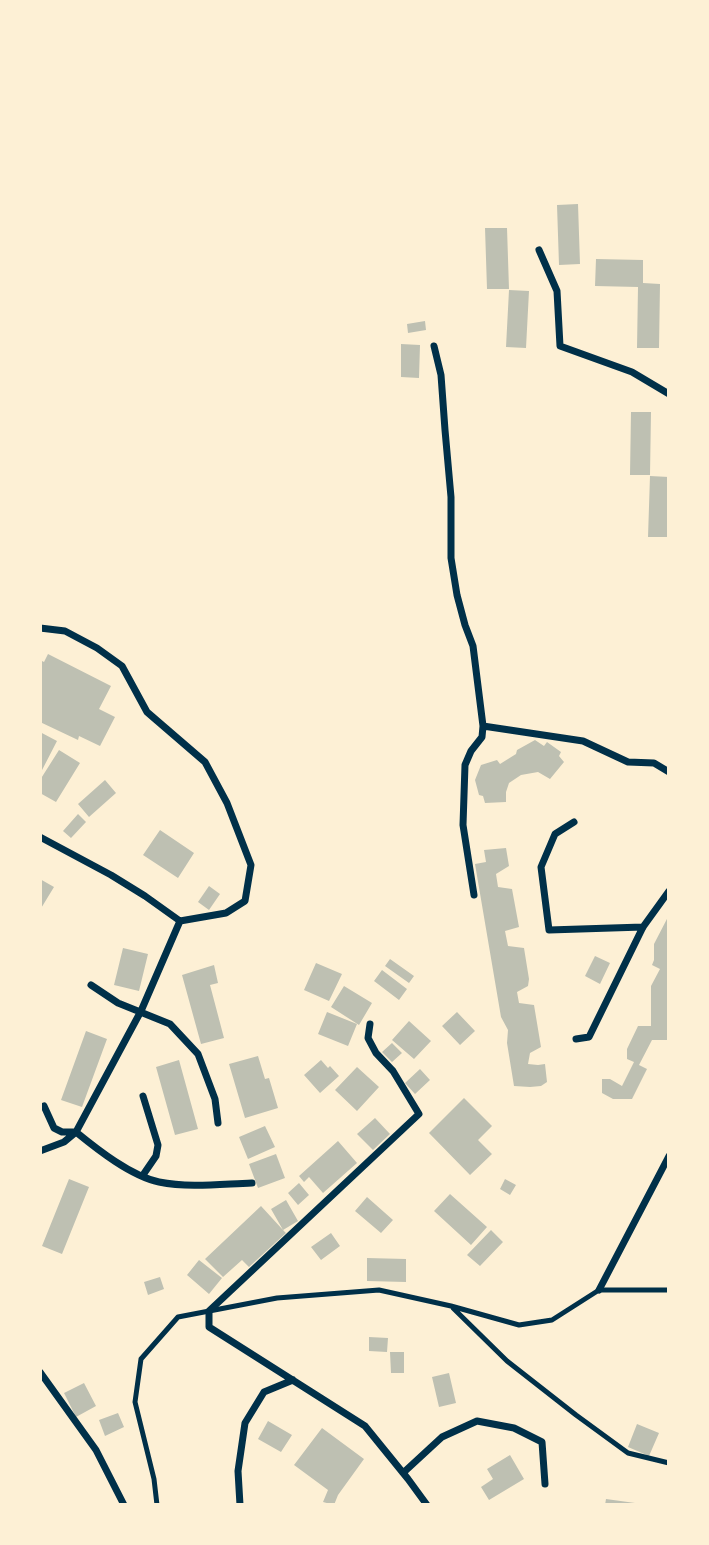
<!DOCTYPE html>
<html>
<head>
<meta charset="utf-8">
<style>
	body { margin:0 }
	#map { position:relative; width:709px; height:1545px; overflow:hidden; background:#fdf0d5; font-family:Spectral,serif }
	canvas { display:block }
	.frame { position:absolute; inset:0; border:42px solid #fdf0d5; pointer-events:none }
</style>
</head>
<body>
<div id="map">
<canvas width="709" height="1545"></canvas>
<div class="frame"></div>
</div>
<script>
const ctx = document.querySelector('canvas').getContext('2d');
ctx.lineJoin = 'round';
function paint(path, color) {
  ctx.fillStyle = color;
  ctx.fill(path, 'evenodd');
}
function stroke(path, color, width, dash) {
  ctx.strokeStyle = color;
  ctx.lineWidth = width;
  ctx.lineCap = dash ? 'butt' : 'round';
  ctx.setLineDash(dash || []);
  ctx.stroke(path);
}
paint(new Path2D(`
	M578,204L580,264L559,265L557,205Z
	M485,228H507L509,289H487Z
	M596,259L643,260V283L660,284L659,348H637L638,287L595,286Z
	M509,290L529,291L526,348L506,347Z
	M425,321L426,330L408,333L407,324Z
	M401,344L420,345L419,378L401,377Z
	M631,412H651L650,475H630Z
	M650,476L669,477V537H648Z
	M48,654L111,686L99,709L115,717L100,746L79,736L78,740L40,722V660L44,662Z
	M40,732L57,741L40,774Z
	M535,740L544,746L547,742L561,752L559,756L564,762L550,779L538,772L521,775L509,783L506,792V802L485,803L483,796L479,795L475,780L481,765L497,760L500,764L516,754L517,750Z
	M59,750L80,763L56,802L40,793V780Z
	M105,780L116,793L89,817L78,804Z
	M78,814L86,822L71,838L63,831Z
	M160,830L194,853L178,878L143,855Z
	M506,848L509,866L496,874L498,887L512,889L519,927L505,931L508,946L524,948L529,979L528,986L517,992L519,1003L534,1005L541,1047L530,1053L528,1064L538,1065L545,1064L547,1082L541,1086L530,1087L514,1086L507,1043L508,1030L501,1017L475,864L486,862L484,850Z
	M40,879L54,887L40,910Z
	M209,886L220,894L209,910L198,902Z
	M669,915V1038L668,1040H652L639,1065L647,1069L632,1099H613L602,1093V1079H610L622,1086L634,1062L627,1059V1049L638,1026H651V986L660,969L652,965L654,960V944Z
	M123,948L148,954L139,991L114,985Z
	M595,956L610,963L600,984L585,976Z
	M390,959L414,976L409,983L385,966Z
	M316,963L342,974L329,1001L304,990Z
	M214,965L218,983L210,985L224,1038L201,1044L182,975Z
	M382,970L407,989L399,1000L374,981Z
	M344,986L372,1003L359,1025L331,1007Z
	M327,1012L357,1024L348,1046L318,1034Z
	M457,1012L475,1031L460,1045L442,1026Z
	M409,1021L431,1041L414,1059L392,1040Z
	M86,1031L107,1039L82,1107L61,1100Z
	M392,1043L402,1053L392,1062L382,1052Z
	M258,1056L265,1079L269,1078L278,1108L245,1118L229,1064Z
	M179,1060L198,1129L175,1135L156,1067Z
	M321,1060L328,1068L330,1066L339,1076L320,1093L304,1075Z
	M357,1067L379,1087L357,1111L335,1090Z
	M420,1069L430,1080L415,1094L405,1083Z
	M464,1098L492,1126L478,1140L492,1154L470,1175L429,1133Z
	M375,1118L390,1134L373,1150L357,1134Z
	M265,1126L275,1147L248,1159L239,1137Z
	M338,1141L357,1163L323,1193L309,1177L304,1182L299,1176Z
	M276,1154L285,1178L258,1188L249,1164Z
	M69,1179L89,1187L62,1254L42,1246Z
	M505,1179L516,1185L510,1195L500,1189Z
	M299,1183L309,1195L298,1205L288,1193Z
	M450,1194L487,1227L471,1245L434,1211Z
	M367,1197L393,1220L381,1233L355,1211Z
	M286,1200L298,1221L283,1230L286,1233L249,1267L242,1260L223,1277L205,1259L261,1206L283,1230L271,1209Z
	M491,1230L503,1242L480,1266L467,1255Z
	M331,1233L340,1246L321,1260L311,1247Z
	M367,1258L406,1259V1282L367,1281Z
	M199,1260L222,1278L209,1294L187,1275Z
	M160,1277L164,1289L148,1295L144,1282Z
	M369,1337L388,1338L387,1352L369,1351Z
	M390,1352H404V1373H391Z
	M449,1373L456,1403L439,1407L432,1377Z
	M84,1383L96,1406L76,1417L64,1393Z
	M118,1413L124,1427L105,1436L99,1420Z
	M268,1421L292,1435L281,1452L258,1439Z
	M637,1424L659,1433L649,1456L628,1447Z
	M322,1428L364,1459L338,1495L334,1505L323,1502L328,1490L294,1465Z
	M510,1455L524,1479L489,1500L481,1487L493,1479L487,1469Z
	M606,1499L635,1503V1505H605Z`), '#bec0b2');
stroke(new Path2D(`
	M453,1308L507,1361L576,1415L628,1453L669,1463
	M157,1505L154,1479L135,1402L141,1359L178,1317L277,1298L379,1290L451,1306L519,1325L552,1320L599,1290H669`), '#003049', 5);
stroke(new Path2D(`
	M539,250L557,291L560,346L632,372L669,394
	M434,346L441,375L445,430L451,497V558L457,595L465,625L473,646L483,726L583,741L628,762L654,763L669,772
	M40,628L65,631L97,648L122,666L147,712L205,762L227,803L251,865L245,901L226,913L180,921L145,896L111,875L40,837
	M574,822L555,834L541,867L549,930L643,927
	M474,895L463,825L465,765L471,751L482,737L483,726
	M180,921L141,1011L76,1132C98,1150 131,1176 159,1182C189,1188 221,1184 252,1183
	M91,985L118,1003L170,1024L198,1054L215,1099L218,1123
	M370,1024L368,1038L376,1053L393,1071L419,1114L209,1311V1327L365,1426L408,1479L427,1505
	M576,1039L589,1037L643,927L669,891
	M143,1096L158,1145L156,1156L143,1175
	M40,1151L64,1142L76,1132H62L54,1128L44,1106
	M599,1290L669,1156
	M40,1372L96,1450L124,1505
	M403,1473L442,1437L477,1421L514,1428L542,1442L545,1484
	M240,1505L238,1471L245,1423L264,1392L293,1380`), '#003049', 7);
</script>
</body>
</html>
